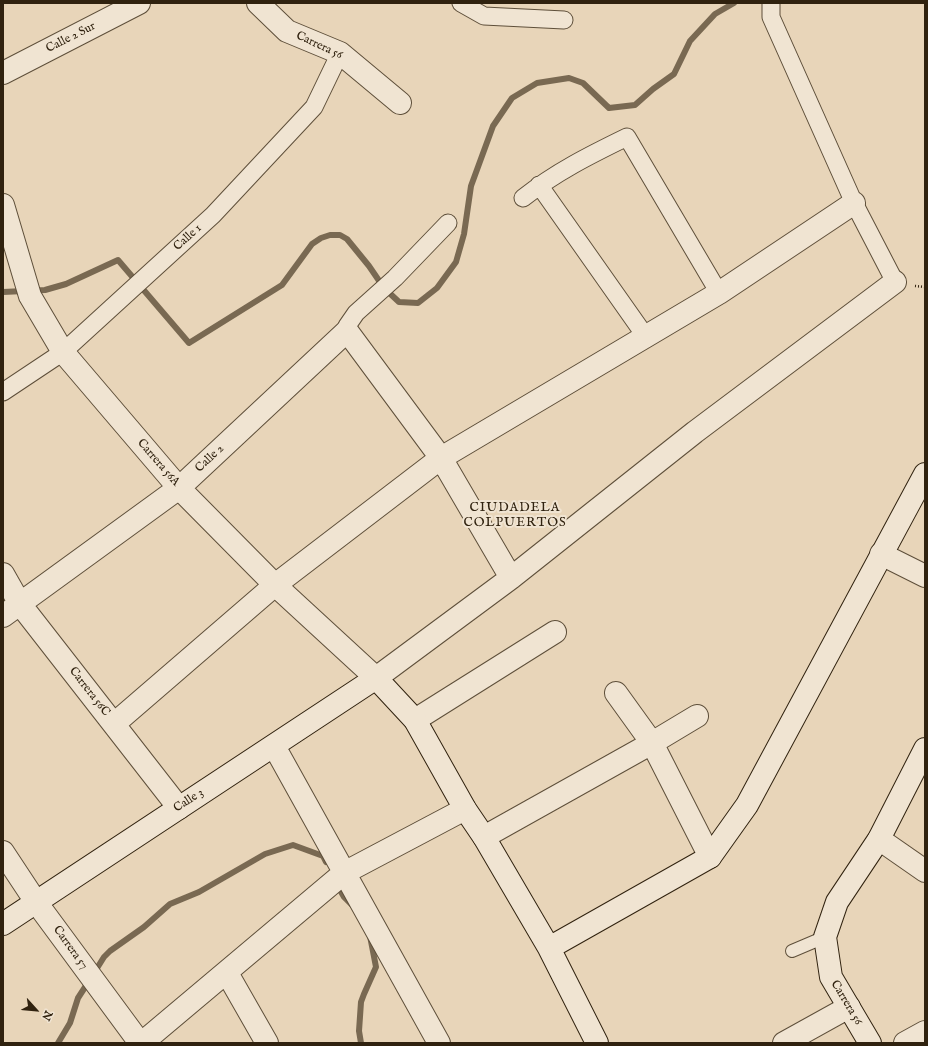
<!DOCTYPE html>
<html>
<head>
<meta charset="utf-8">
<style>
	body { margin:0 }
	#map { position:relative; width:928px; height:1046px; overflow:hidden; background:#e8d5b9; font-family:"IM FELL English",serif }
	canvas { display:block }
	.frame { position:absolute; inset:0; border:4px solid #30220f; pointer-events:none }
	.north { position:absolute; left:16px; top:990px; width:40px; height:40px; -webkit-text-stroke:3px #f0e4d2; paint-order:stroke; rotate:117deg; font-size:11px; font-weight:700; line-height:16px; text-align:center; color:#30220f }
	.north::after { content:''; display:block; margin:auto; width:14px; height:18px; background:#30220f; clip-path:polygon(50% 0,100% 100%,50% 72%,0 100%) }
</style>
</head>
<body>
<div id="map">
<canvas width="928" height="1046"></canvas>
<div class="frame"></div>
<div class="north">N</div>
</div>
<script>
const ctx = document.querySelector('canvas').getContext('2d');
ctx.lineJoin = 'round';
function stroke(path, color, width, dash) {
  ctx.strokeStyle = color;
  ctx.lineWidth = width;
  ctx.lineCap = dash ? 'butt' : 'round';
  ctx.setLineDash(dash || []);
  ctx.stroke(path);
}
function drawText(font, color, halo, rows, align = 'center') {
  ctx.font = font + ' "IM FELL English",serif';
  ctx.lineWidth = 4;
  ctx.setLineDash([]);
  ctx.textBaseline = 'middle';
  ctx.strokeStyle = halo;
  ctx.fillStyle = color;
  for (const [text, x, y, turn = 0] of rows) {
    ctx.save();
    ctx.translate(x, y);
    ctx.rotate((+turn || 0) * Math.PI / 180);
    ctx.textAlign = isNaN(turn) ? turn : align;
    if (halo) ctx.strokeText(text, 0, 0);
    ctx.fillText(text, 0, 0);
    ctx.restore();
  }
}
stroke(new Path2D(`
	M3,292L45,290L66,284L118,260L189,343L282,285L312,244L321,238L330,235H340L347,239L369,266L384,288L399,302L418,303L437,288L456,262L464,234L471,186L493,126L512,98L537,83L569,78L583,83L609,108L635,105L653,89L674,74L690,41L715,14L734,3
	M336,883L344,897L353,906
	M94,973L104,957L110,951L144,927L170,904L199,892L265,854L293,845L323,856L326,862
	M58,1043L70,1023L78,998L89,981
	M361,1043L359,1031L361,1002L364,994L376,967L370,936`), '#796952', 6);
const service = new Path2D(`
	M792,951L825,937`);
const pedestrian = new Path2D(`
	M461,3L484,16L564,20
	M771,3V17L854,203L895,282
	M539,185L646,337
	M523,198C556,172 590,155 627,137L719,293
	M347,331V326L356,313L395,278L448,223
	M3,392L63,352L213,215L314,107L340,53`);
const minor = new Path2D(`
	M258,3L287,31L340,53L400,103
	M3,73L139,3
	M3,205L30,296L63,352L179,488L275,585L376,678L511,578L695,432L895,282
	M881,554L925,576
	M3,574L20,604L179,808
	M3,616L179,488L347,331L441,458L511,578
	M616,693L652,743L710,857
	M415,720L555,632
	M114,724L275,585L441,458L719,293L854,203
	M274,746L439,1043
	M484,837L652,743L697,716
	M879,839L925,871
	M3,852L36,902L140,1043
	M227,973L267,1043
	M142,1043L344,873L465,809
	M784,1043L849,1007
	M905,1043L925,1032`);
const secondary = new Path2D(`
	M3,924L376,678L415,720L465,809L484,837L549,948L597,1043
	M549,948L710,857L747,805L925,474
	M870,1043L831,977L825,937L837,902L879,839L925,749`);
stroke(service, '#5e4f3a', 14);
stroke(pedestrian, '#5e4f3a', 19);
stroke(minor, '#5e4f3a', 24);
stroke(secondary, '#30220f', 24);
stroke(new Path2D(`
	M915,286L925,287`), '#30220f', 2.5, [1, 2]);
stroke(service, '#f0e4d2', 12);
stroke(pedestrian, '#f0e4d2', 17);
stroke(minor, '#f0e4d2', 22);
stroke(secondary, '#f0e4d2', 22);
drawText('12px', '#30220f', '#f0e4d2', [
	["Calle 2 Sur",71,38,-27],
	["Carrera 56",319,46,25],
	["Calle 1",188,238,-42],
	["Calle 2",210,459,-43],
	["Carrera 56A",158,463,49],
	["Carrera 56C",89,692,52],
	["Calle 3",189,801,-33],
	["Carrera 57",70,948,54],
	["Carrera 56",846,1003,59]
]);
ctx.letterSpacing = '1px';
drawText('13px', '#30220f', '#f0e4d2', [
	["CIUDADELA",515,508],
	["COLPUERTOS",515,523]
]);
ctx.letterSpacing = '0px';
</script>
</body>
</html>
